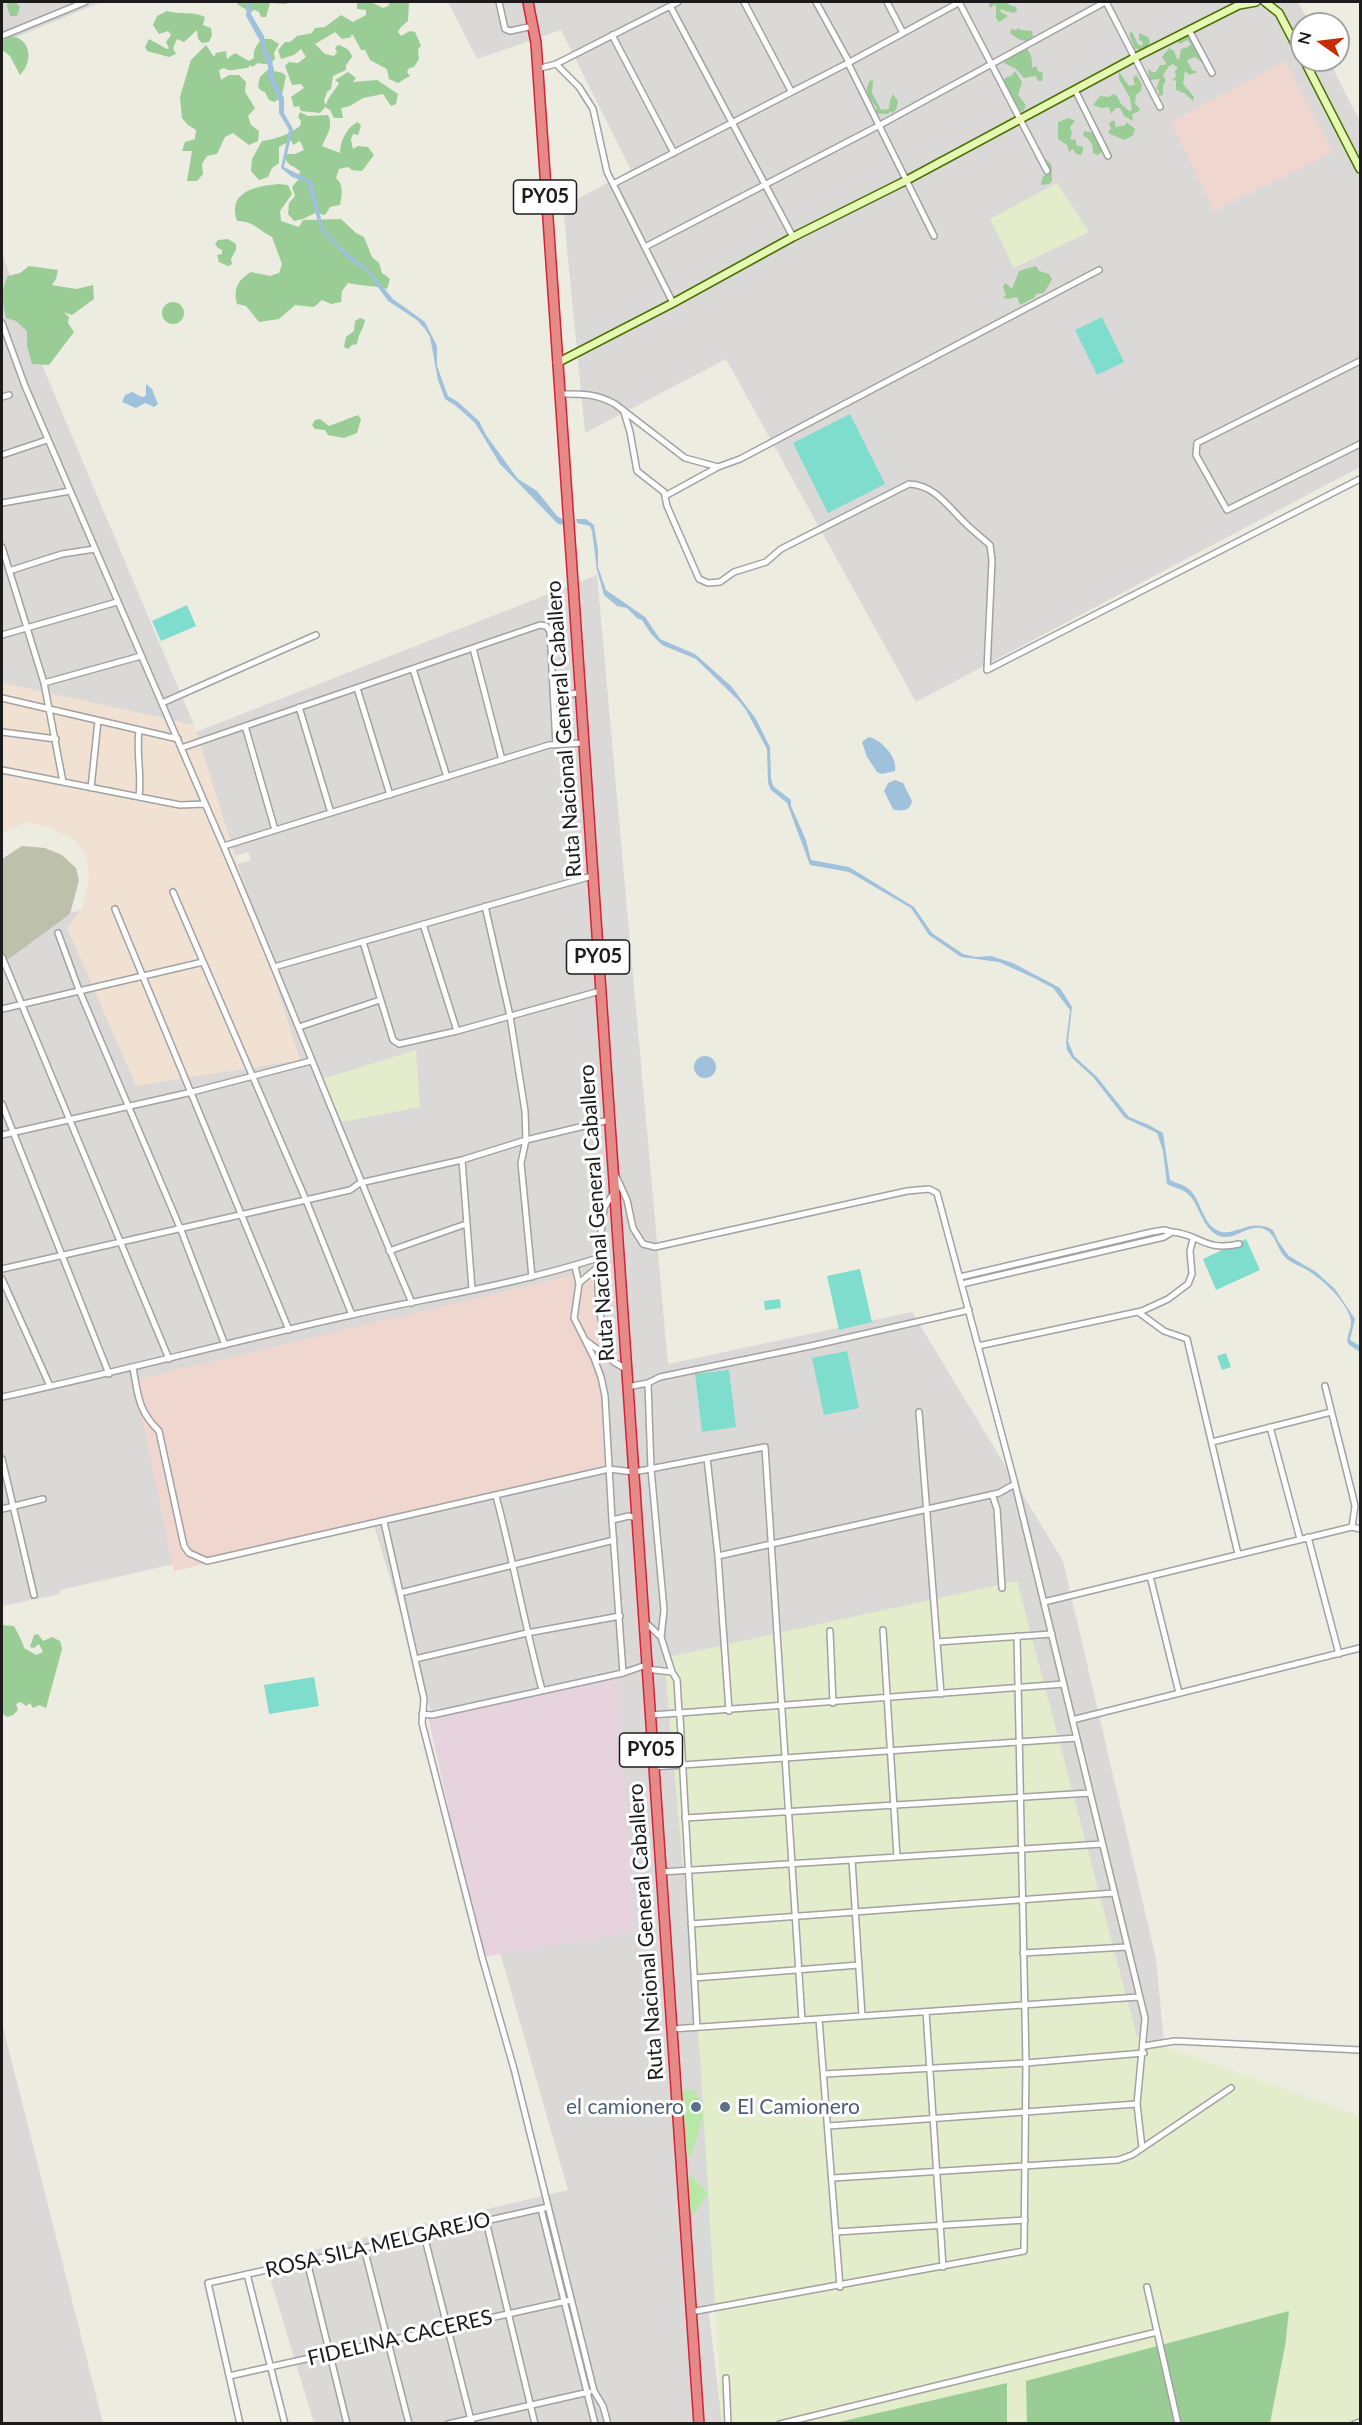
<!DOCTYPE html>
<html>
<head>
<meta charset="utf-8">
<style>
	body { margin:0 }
	#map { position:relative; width:1362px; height:2425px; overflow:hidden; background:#edece1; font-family:Lato,sans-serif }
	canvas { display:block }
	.frame { position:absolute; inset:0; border:3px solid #1b1b1b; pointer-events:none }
	.north { position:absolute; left:1290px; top:12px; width:60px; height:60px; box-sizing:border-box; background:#fff; border:2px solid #a4a4a4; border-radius:50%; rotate:284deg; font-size:16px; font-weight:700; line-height:24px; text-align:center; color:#1b1b1b }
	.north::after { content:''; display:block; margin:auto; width:21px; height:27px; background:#c72b00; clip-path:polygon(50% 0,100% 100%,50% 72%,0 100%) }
</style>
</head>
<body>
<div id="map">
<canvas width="1362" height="2425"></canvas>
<div class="frame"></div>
<div class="north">N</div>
</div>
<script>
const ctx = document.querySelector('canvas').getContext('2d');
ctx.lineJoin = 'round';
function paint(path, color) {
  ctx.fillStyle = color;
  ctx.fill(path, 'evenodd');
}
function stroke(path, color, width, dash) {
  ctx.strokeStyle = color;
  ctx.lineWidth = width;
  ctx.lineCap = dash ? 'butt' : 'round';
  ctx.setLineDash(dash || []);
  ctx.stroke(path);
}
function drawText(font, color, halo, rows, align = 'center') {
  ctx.font = font + ' Lato,sans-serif';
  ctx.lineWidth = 6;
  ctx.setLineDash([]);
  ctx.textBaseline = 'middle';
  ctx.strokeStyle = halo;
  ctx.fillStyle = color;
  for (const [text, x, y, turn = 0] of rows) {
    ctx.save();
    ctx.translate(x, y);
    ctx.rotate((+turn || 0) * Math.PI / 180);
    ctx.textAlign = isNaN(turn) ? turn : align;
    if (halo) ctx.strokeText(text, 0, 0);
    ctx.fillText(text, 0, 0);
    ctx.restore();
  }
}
paint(new Path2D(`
	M2,2H102L2,43Z
	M448,2H1298L1310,24H1302V60H1329L1360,122V467L916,702L726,359L585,433L563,207L631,170L561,30L477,59Z
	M2,253L45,372L194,725L2,683Z
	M597,575L668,1364L912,1312L1063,1561L1156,1959L1182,2231L708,2305L722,2423H314L265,2261L568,2190L434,1722L372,1519L60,1590V1594L2,1606V948L36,923L251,860L248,852L228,858L196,732Z
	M2,2023L103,2423H2Z`), '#dad9d8');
paint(new Path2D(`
	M1285,61L1333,152L1214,211L1171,122Z
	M599,1269L609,1469L174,1571L134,1380Z`), '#efd7cf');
paint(new Path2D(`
	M618,1679L634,1932L482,1957L428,1717Z`), '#e6d3de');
paint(new Path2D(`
	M2,683L194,725L300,1060L136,1086L67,928L82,908L89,879L87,858L76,841L50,828L28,822L2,833Z`), '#f0e1d3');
paint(new Path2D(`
	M22,846L45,848L62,855L76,868L79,880L70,914L2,964V859Z`), '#bdc1ac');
paint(new Path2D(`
	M1057,183L1089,232L1014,268L990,219Z
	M416,1050L420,1107L342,1122L322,1079Z
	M1017,1581L1137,2037L1360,2116V2423H722L700,2057L664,1658Z`), '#e3eccb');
paint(new Path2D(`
	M694,2089L703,2107V2116L691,2156H687L682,2091Z
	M690,2174L708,2194L691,2217L688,2179Z
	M545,2211L547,2212L567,2296L565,2295L544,2213Z
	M570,2308L591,2386L590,2388H588Z`), '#b8e8a6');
paint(new Path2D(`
	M8,2H15L20,7L17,16H10L7,6Z
	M239,2H291L285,4L270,3L266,17H261L259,12L255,10L250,12L237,4Z
	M357,2H371L383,8L388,6L390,2H409L408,21L400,28L398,32L401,36L410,31L415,32L421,46L418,49L419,59L414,67L409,68L407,72L410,76L398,83L389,79L387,69L370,60L365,50H361L353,35H350L352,37L342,39L335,32L315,44L325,54L334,56L337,52L335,48L338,45C345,47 351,50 352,57L346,65V70L333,76L331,89L327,92L324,101L326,105C328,96 335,91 339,83L335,80L348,72L356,78L353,82L377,80L398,94L396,104L391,106L383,94L363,98L350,106L341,108L343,118H334L330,110L325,107L320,113L301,111L299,106L294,107L291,97L304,88L301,84L292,85L285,66L289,62L298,63L306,57L301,49L294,55L281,59L278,50L285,42H290L297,36L312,33L315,28L325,27L341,15L353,22L366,15V10L357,9Z
	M989,2H1008L1009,5L1016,7L1017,11L1014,13L999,9L1002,13L1007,15V17L999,22L996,18V4L990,8Z
	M167,11C180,15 193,11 205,17L203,25L211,28L212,35L209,42L202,43L198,39L197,30L184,42L177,39L173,48L176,54L169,57L147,51L145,47L149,39L167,49L169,48L166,42L171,35L168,31L159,34L153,25L157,16Z
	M1018,28L1021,30L1032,31L1033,37L1030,41L1020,40L1010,33L1011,29L1016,30Z
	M1132,32L1138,44L1142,46L1143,42L1139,40V33L1148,37L1150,42L1145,50L1135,49L1129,33Z
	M1188,34L1196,44V51L1201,55L1205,65L1195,57L1187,60L1192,70L1198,72L1189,75L1185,71L1183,84L1194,97L1193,101L1184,93L1176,90V81L1172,79L1176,77L1175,71L1178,68L1173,64L1169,66L1163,75L1166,80L1163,86V95L1159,96V90L1156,89L1160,79L1150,80L1148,71L1149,69L1152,72H1156L1160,65H1165L1166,63L1162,57L1169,48L1174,51L1177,59H1179L1181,49L1188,47L1191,44L1187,40L1179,44L1178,41Z
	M9,36C31,37 34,61 20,75L10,56L2,50V42Z
	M264,39H271L279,44L274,53L275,59C270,64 265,65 258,63L252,67L250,65L248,68C240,68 230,73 224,68L219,70L221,80L229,75H239L246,82L245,92L255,108L248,116L251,125L259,131L258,141L249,145L233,133L225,137L217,154L207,156L202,164L203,174L197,181H187L192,151H182L185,142L195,139L196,130L188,125L182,118L180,97L191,60L206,45L214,57L216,53L226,51L227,59L235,53L249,61L254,58C253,50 257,42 264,39Z
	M1021,45C1030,48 1033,58 1032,68L1036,66L1038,71L1043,73L1042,81H1038L1036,76L1024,78L1016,69L1004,63L1009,54Z
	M273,65L274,71L283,73L286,76C283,86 285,97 274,102L269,100L265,92L260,90L258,86L260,77Z
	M1015,71L1022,82L1018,95L1026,105L1023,112L1019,110L1003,83L1005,78L1011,76Z
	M1119,72L1129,86L1135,85L1133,78L1136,75L1142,84L1141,91L1136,95L1135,104L1140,109L1138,112L1132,114L1133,121L1124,116L1120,108H1116L1111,114L1109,107L1101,108L1093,105L1100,96L1109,97L1113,94L1117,96L1121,104L1129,111L1132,110L1130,98L1119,79Z
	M871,80H873L872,93L881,110L889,109L890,100L893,94L898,101L896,110L892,113L890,111L888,114L875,113L877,108C870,99 862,90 871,80Z
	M300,112L308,116L328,115C334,127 326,136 322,146L340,153C340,143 346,127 358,122L361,126L358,135L353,134L351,139L353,149L358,146L368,147L374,155L362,171L352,170L348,167L339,169L336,178C344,185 342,195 340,205L330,207L325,215L315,213L303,219L294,221L288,214L289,203L295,196L292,187L298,180L300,171C293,165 284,165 286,154H295L304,150L300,141L293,145L291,140L279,147V163L272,168L268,177L259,180L251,171L252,159L262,141C276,139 288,135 300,126L301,121L298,117Z
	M1069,118L1075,121L1070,127L1072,133L1070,139L1076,140V145L1083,147V151L1081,155L1076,154L1073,149L1069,152L1067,145L1058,139V122Z
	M1114,120L1116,127L1126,125V122L1135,129L1133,135L1125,140L1110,134L1108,132L1111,129L1109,123Z
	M1084,131L1095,133L1098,136V143L1101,145V153L1097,155L1093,153C1094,146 1090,138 1083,136Z
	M1036,146L1040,148L1043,157C1055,166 1051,165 1052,181L1049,184L1041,185L1042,178L1047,173L1032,150Z
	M279,184L288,185L292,194L280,211L281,221L299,227L303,220L341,219L356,233L364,237L372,257L379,263L382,273L390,279L387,289C373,285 361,286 348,283L342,291L341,302L331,304L322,300L314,307L295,305L279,319L259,322L246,306L237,304C233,288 238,280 251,272L270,276L279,273L282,264L272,237C258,230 254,221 237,221C227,191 256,186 279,184Z
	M228,239L236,244V250L231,259L232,264L228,266L219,262L217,255L222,254V250L218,248L215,244L218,240Z
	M29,266L58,270L56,279L52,285L76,289L93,285L94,299L72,315L64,312L69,317L68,323L74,332L49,365L32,364L27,346V331L16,321L6,318C3,302 0,291 8,276L20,273Z
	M1036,266L1039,271L1049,274L1052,279L1044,293L1036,294L1034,298L1020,305L1017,297L1007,299L1003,297L1006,295L1003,287L1005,283L1012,289L1019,271Z
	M162 313a11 11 0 1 1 22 0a11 11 0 1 1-22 0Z
	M360,318L365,320C364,328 358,334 357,344L352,345L348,349L344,347L346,337L354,331L355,321Z
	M358,415L361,419L357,433L344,438L328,435L325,430L315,429L312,425L315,420L320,419L329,426Z
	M2,1625L14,1626C17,1632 23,1642 24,1648L36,1655L43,1652L39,1644L34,1648L30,1647L34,1635L38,1634L43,1641L52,1637L60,1641L62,1649L46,1708L39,1705L33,1708L30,1703L26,1706L21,1702L16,1704L18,1710L13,1715L7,1717L2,1713Z
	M1289,2311L1285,2346L1270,2423H1027L1026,2381Z
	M1007,2383V2423H835Z`), '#99cd95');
paint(new Path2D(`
	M1102,317L1124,362L1097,375L1075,330Z
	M850,414L885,484L828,513L793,443Z
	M187,605L196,626L161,641L152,621Z
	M1246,1239L1260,1270L1216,1290L1203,1259Z
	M860,1269L872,1322L839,1330L827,1276Z
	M780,1299L781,1308L765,1310L764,1301Z
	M847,1351L859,1408L824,1415L812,1358Z
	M1226,1353L1231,1367L1222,1370L1217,1356Z
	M729,1370L736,1427L702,1432L695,1374Z
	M314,1677L319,1706L269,1714L264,1685Z`), '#7eddcd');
paint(new Path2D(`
	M247,2H252L251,14L264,36L267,51L272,59L274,77L284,98V113L293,129L284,167L312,181L323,227L340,246L370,271L393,299L425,322L437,346V366L448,396L458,402L479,421L486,435L518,479L537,491L557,516L564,520L565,525L558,524L500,464L475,423L456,406L445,399L438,380L430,337L425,329L417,320L388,301L368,273L347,258L320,229L307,182L292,177L281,168L289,130L279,113V102L268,76V66L262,52L261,43L246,16Z
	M146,384L152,389L158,404L154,407L145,403L136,408L122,402L125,395L132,392L142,397L146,396Z
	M576,519H586L594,525L598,550V567L606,590L645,617L660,639L695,654L731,686L756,719L770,747L771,778L773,786L791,800V806L806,840L811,860L849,867L914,907L932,933L963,954L976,957L991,956L1013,963L1060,988L1072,1007L1068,1041L1074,1056L1097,1077L1129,1117L1149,1125L1163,1133L1170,1180C1177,1184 1184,1184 1190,1190C1201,1201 1202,1220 1215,1229C1232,1241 1249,1216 1273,1230L1278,1241L1289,1256L1316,1272L1335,1289L1355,1319L1350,1340L1360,1346V1352L1348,1344C1345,1335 1354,1327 1350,1317C1344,1299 1323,1280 1307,1270C1300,1266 1293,1264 1287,1259C1276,1250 1277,1232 1261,1228C1246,1225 1232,1243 1217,1235C1203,1227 1200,1209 1191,1197C1183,1188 1176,1189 1167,1184L1163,1151L1157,1133L1125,1118L1093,1077L1072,1058L1067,1050L1066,1043L1070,1010L1053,988L1034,978L999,962L961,957L929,935L911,908L849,872L810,865L787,803L771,790L768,783L767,749L746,710L738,700L696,659L662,645L651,634L642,620L638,619L627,608L617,606L604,595L597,570L592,531L590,526L577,523Z
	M869,737C882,740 898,758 895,771L882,774L877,772L867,757L862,742Z
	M895,780L903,783L912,801C910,811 902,812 893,809L884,791L888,783Z
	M694 1067a11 11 0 1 1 22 0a11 11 0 1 1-22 0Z`), '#a0c1db');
const street = new Path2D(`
	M499,2L505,29L510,31L533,26
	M744,2L791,91
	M816,2L849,62
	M887,2L903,33
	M959,2L1047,171
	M1106,2L1160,107
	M670,6L793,237
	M1189,30L1212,73
	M612,35L674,153
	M2,36L85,2
	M848,63L934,236
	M556,64L579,87L593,109L607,172L673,303
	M537,69L556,64L678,2
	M1075,90L1108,156
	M613,184L848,63L960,2
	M645,247L880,125L1105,2
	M2,323L25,386C90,540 158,692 223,845C288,997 347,1151 412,1303
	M1360,361L1197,443L1196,455L1227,510L1360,444
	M559,394C582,394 595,393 615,404L685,458L718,467L740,459L1099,270
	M2,397L9,395
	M624,412L630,432L637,471L664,492L667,506L699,579L708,583L720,582L734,572L766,562L781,549L909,484C934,485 947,505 964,522C972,530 981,537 990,545L992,560L987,670L1360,479
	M2,455L47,440
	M665,496L718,467
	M2,503L70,491
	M2,547L44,683L63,782
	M9,571L62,554L95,549
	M2,635L117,602
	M473,648L502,760
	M413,669L447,777
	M44,683L141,656
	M357,688L390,795
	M2,698L178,739
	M554,698L581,692
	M162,703L316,635
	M299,707L331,813
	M245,726L275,830
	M139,730C136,755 142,773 139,797
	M2,732L56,739
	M181,748L540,625L546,626L550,631L556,745
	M2,770L180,805L205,804
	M91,788L98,721
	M224,846L549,745L584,743
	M173,892L306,1200L352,1315
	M485,906L510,1016L525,1111L526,1140L521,1163L532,1277
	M115,909L289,1330
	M423,924L457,1031
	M58,933L79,990L181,1230L225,1345
	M363,942L393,1040L399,1044L457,1031L600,991
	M2,957L169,1359
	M274,967L592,876
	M2,1009L203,962
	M299,1027L380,1000
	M2,1104L109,1374
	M2,1135L192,1092L311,1061
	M462,1160L472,1289
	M616,1176L627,1200L633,1228L643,1244L655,1247L907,1191L929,1189L937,1193L1015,1484L1145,2018L1137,2104L1142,2148
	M1172,1232C1200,1234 1204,1252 1239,1244
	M389,1251L466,1224
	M598,1258C597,1291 599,1333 614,1362L626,1369
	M575,1266L579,1284L574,1318L594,1358L601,1377L605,1396L612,1520
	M2,1269L350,1190L360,1183L462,1160L526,1140L609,1120
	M960,1277L1152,1232L1164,1230L1172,1232L1164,1237L962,1284
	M2,1279L50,1386
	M579,1283L598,1267
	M1138,1312L1164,1331L1187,1339L1238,1554
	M585,1340L612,1360
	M978,1346L1142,1311L1168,1299L1188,1284L1192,1274L1190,1251L1193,1239
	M133,1368C138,1395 138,1411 159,1431L184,1546L189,1553L207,1561L609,1469L634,1472L765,1447L802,2020
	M648,1383L651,1469L664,1610L661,1637
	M1325,1386L1352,1493L1355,1506L1352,1527
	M627,1387L648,1383L660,1377L811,1346L969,1310
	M2,1397C118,1372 234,1341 351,1315C433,1297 517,1284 598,1258L604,1208L614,1192
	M919,1412L941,1694
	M1270,1427L1300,1539
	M1212,1442L1331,1412
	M707,1458L718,1556L729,1711
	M2,1459L34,1595
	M992,1494L997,1509L1002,1588
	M496,1496C513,1560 525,1626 542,1690
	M2,1509L43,1499
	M384,1522L424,1699L422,1723L482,1957L514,2069L594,2391L603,2406L608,2424
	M1308,1537L1339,1654
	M718,1556L999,1493L1015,1484
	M1150,1576L1179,1693
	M400,1593L614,1540
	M1044,1602L1352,1527L1360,1529
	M645,1622L661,1637L672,1672
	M883,1630L897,1857
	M830,1631L833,1703
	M937,1642L1052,1634
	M415,1659L527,1633L620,1616
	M646,1669L672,1672L677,1680L679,1713L1064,1684
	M623,1673L612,1520L629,1516L637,1518
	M422,1714L432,1715L623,1673L646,1665
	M651,1715L679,1713L680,1717L697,2027
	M1072,1720L1360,1648
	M653,1767L1077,1738
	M685,1818L1090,1793
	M852,1860L862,2016
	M661,1872L1102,1844
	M691,1924L1114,1893
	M1023,1953L1127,1947
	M694,1978L859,1965
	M926,2012L943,2267
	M819,2019L840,2287
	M672,2029L1139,1997
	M1144,2046L1175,2041L1360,2050
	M824,2074L1026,2063L1144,2053
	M828,2126L1137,2104
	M833,2178L1118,2160L1132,2155L1231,2088
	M541,2209L595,2424
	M486,2221L535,2424
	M836,2232L1025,2220
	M424,2235L472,2424
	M364,2248L409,2424
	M307,2261L347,2424
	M247,2274L285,2424
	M1147,2287L1178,2424
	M691,2312L1024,2251L1026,2063L1017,1636
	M229,2376L571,2300
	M726,2378L728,2424
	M240,2424L208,2283L548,2207
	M448,2424L589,2392
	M780,2424L1157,2332
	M1354,2424L1360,2422`);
const secondary = new Path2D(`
	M1265,2L1279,13L1302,57
	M1304,60L1360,169
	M557,363L673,303L793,237L907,180L1134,58L1239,5L1256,2`);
const highway = new Path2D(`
	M528,2L536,43L699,2424`);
stroke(street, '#a2a2a2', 8);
stroke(secondary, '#4d7005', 10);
stroke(highway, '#d5233a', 12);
stroke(street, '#fff', 5);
stroke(secondary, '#e6f9b3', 7);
stroke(highway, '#e68a87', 9);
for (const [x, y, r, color] of [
	[696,2107,6,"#5c6f8a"],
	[725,2107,6,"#5c6f8a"]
]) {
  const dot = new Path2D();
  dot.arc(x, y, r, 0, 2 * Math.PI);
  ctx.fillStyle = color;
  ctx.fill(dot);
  stroke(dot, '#fff', 2);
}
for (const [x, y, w] of [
	[545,197,63],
	[598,957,63],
	[651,1750,63]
]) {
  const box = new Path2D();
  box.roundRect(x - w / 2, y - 17, w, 34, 4.5);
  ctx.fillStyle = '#fff';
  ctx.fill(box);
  stroke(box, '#1b1b1b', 1.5);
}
drawText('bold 20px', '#1b1b1b', null, [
	["PY05",545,197],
	["PY05",598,957],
	["PY05",651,1750]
]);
drawText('21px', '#1b1b1b', '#fff', [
	["Ruta Nacional General Caballero",564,729,-94],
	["Ruta Nacional General Caballero",597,1213,-94],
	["Ruta Nacional General Caballero",646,1932,-94],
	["ROSA SILA MELGAREJO",378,2245,-13],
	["FIDELINA CACERES",400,2338,-13]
]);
drawText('21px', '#4e5e75', '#fff', [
	["el camionero",684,2107],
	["El Camionero",737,2107,"left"]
], 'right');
</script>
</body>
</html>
